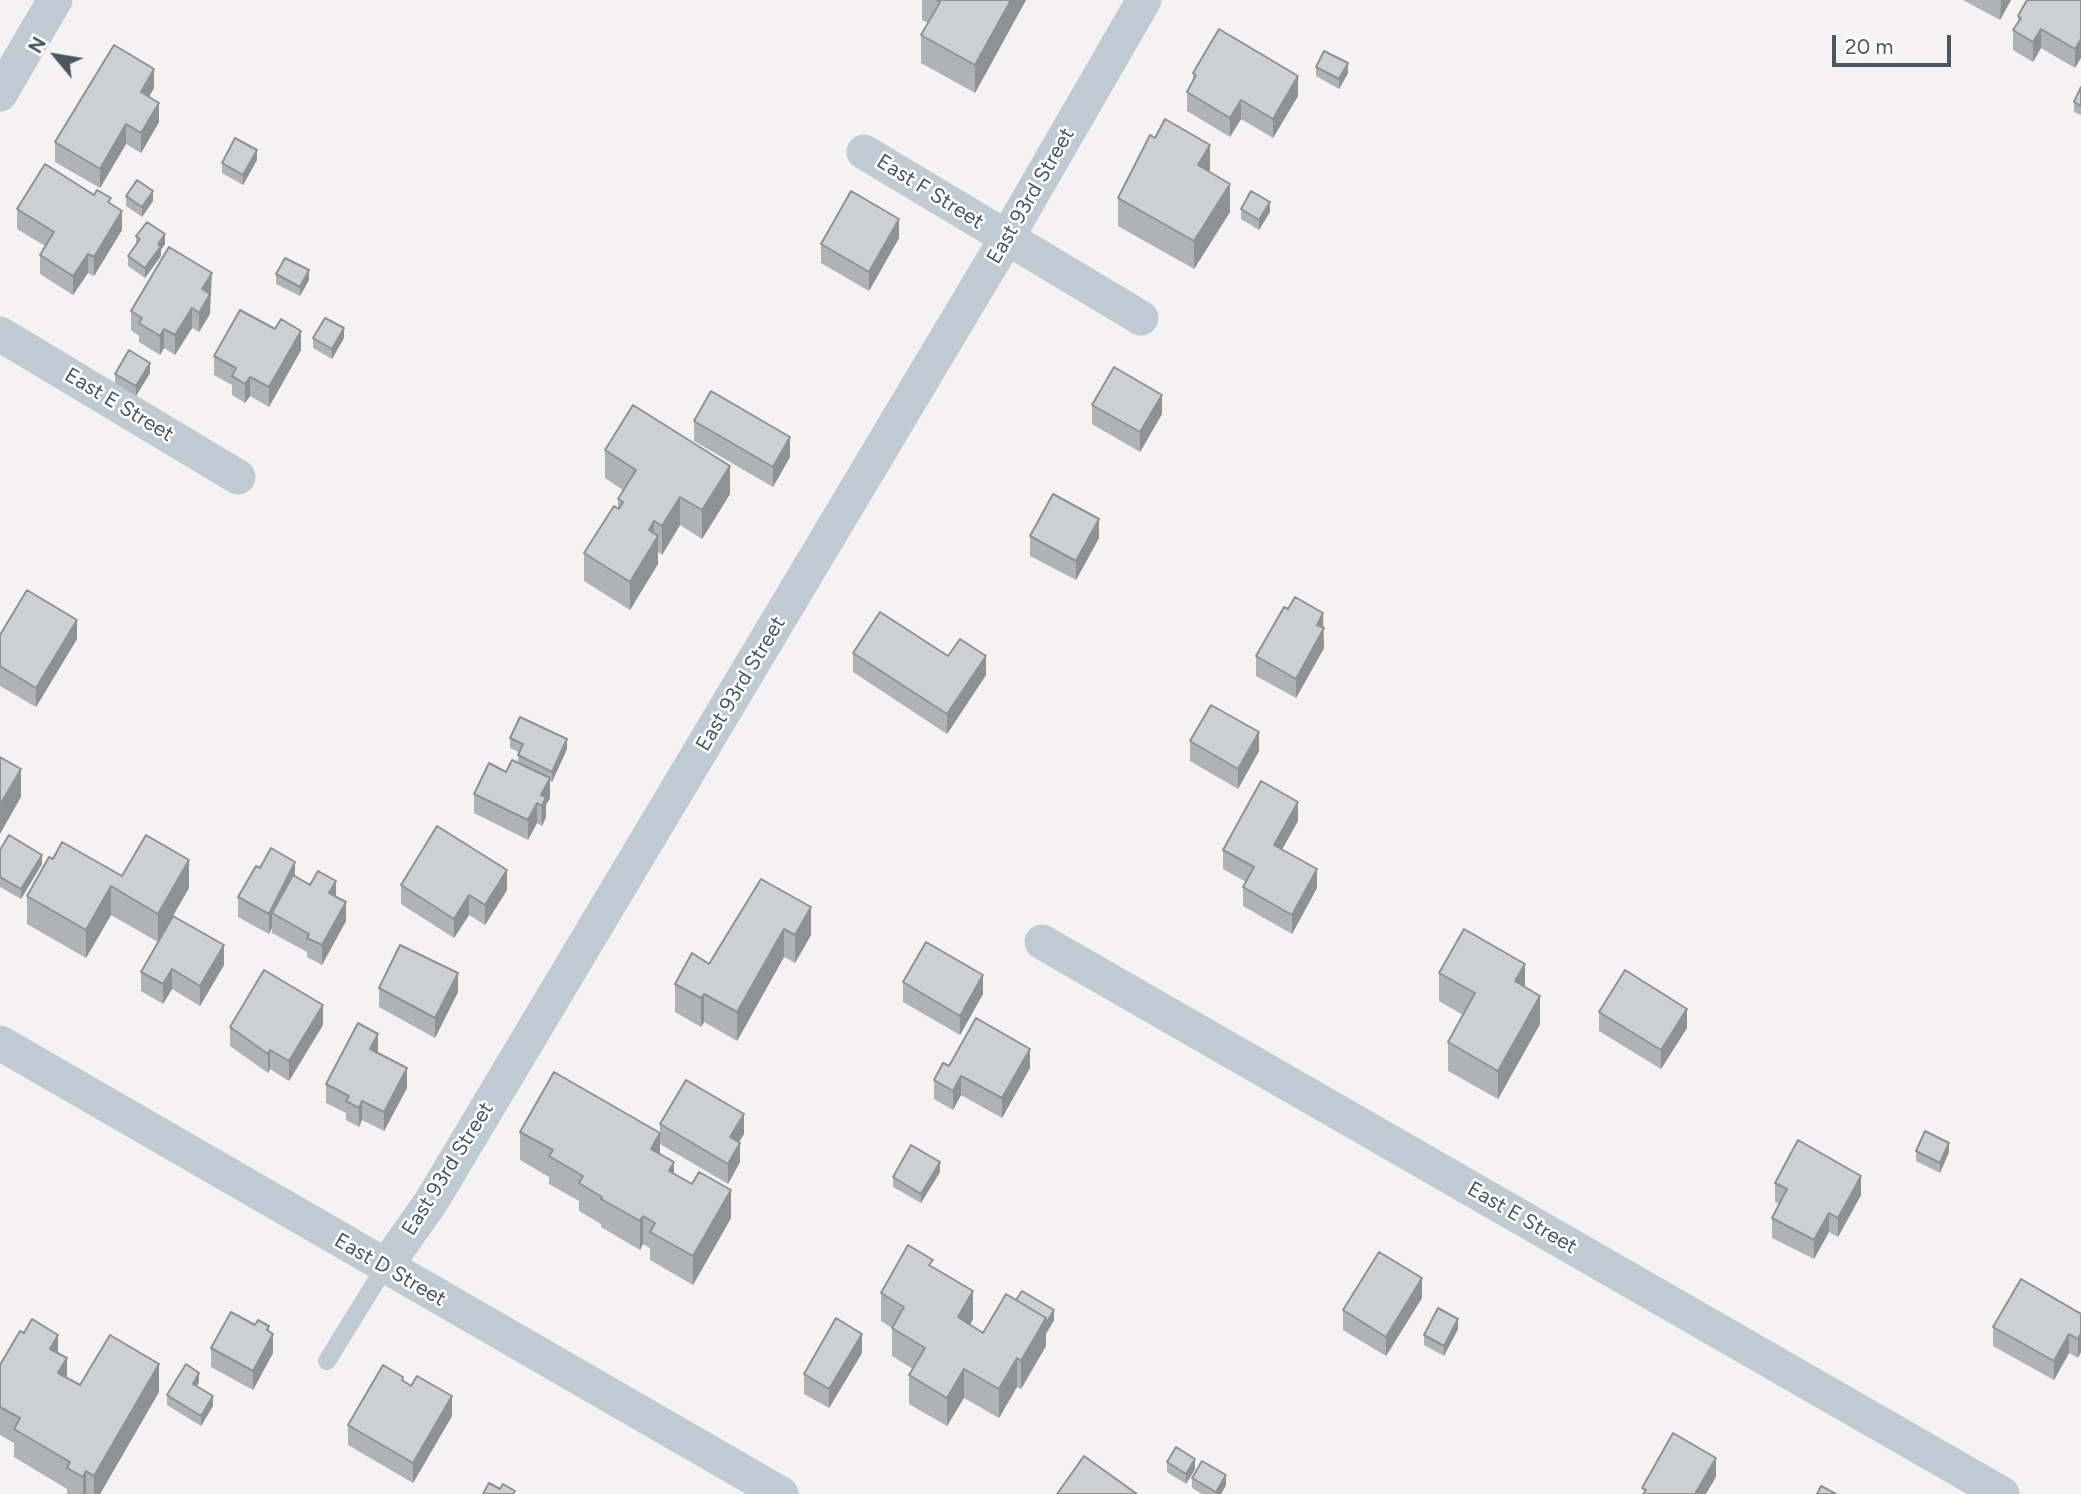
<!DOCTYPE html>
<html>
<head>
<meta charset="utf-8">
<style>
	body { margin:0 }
	#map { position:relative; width:2081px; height:1494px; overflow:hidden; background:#f5f2f3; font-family:Figtree,sans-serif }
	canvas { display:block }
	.north { position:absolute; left:21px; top:21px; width:70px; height:70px; -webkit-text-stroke:5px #fff; paint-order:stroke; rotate:300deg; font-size:19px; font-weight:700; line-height:28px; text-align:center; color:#495761 }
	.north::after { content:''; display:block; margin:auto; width:24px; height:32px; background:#495761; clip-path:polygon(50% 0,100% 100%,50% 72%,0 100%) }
	.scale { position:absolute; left:1832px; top:35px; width:119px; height:32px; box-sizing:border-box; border:4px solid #495761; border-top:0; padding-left:9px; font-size:21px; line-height:24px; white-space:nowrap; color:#495761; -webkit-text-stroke:5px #fff; paint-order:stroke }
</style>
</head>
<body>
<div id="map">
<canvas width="2081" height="1494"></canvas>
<div class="north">N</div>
<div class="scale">20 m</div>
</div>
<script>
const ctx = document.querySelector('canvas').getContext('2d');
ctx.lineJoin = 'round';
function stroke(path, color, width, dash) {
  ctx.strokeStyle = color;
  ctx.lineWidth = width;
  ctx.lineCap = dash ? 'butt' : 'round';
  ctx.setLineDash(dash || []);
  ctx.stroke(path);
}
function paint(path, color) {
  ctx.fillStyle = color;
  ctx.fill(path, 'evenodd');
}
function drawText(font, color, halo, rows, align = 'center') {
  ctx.font = font + ' Figtree,sans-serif';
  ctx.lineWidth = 5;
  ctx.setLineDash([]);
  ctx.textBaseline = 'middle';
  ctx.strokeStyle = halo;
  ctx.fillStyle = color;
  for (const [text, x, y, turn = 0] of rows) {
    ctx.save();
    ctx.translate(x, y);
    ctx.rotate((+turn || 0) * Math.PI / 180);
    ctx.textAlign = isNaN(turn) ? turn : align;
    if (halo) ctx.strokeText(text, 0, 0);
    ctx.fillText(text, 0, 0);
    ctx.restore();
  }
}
stroke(new Path2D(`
	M327,1361L385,1267`), '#c0cad2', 18);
stroke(new Path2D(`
	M0,94L55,0
	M864,152L1141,318
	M0,334L238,477
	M1042,942L2002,1494
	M0,1043L781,1494
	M385,1267L431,1202L1006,239L1144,0`), '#c0cad2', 35);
paint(new Path2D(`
	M922,0H1026L975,93L921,63V35L928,23L922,20Z
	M1963,0H2011L2000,20Z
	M2081,0L2075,68L2041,48L2033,62L2013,50V30L2018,22V16Z
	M1316,67L1348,73L1339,89L1316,76Z
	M1193,73L1298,96L1273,138L1241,119L1230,137L1187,111V92L1193,81Z
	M2081,87V115L2074,112V102Z
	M154,88L149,97L159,122L141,153L126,144L100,188L55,162V142Z
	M257,160L243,185L222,173V163Z
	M1210,172L1230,212L1194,269L1118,226V198Z
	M94,195L111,204L122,230L94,276L88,273L73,295L40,274V255L45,246L17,229V209Z
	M126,196L153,201L142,217L126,206Z
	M1241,209L1270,212L1259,230L1241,219Z
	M136,236L165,244L161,250V256L145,278L128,266V256L136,245Z
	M899,238L869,291L821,263V244Z
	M276,274L309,280L300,296L276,284Z
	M212,293L210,295V314L199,332L192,328L175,355L164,348L160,355L139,342V336L131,330V311Z
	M313,338H344L332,359L313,348Z
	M301,350L269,407L250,396L245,403L232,395V385L214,375V356Z
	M150,373L136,396L115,383V374Z
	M1092,405L1162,414L1140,452L1092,424Z
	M694,421L790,457L773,487L694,441Z
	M605,450L730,494L702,539L680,525L662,555L658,552V564L630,610L584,581V553L618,508V499L623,490L605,478Z
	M1030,536L1099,538L1076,580L1030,556Z
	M1323,628L1324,648L1296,698L1256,676V656Z
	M0,635L77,639L36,707L0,686Z
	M853,653L948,656L986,675L947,734L853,672Z
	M510,738L567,749L552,782L550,781V798L546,805V817L542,826L537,823L528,840L474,813V794L518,763V755L519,752L510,748Z
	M1190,741L1259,751L1238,789L1190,761Z
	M1298,821L1282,849L1317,888L1292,934L1243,906V887L1246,882L1223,869V850Z
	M0,850L42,864L21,899L0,887Z
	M53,859L122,876L189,888L162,934L224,965L200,1006L172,989L163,1004L141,991V972L158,942L111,915L86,958L27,924V896Z
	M260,868L295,877L310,885L336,896L346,921L322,965L307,957V952L272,933V928L269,934L238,917V897Z
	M761,879L811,935L795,963L784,957L737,1041L704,1022L701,1027L675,1012V984L709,964Z
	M401,885L507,890L485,925L469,915L454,938L401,904Z
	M1439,973L1525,987L1540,1024L1498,1099L1448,1071V1042L1463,1015L1439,1001Z
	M903,982L983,994L960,1035L903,1002Z
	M379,988L458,992L435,1038L379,1007Z
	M1599,1012L1687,1028L1661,1069L1599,1031Z
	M323,1025L289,1081L270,1069L268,1073L230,1046V1027Z
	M378,1053L407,1088L384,1131L362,1120L359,1127L346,1120V1113L326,1103V1084Z
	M949,1066L1030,1068L1002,1118L961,1095L953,1110L934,1099V1080Z
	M660,1124L744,1134L739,1142L740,1162L728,1184L660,1144V1154L674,1174L731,1218L693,1285L650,1260V1248L643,1244L640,1250L601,1227V1224L579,1211V1201L549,1184V1177L520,1160V1132L660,1133Z
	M1916,1151L1949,1152L1940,1173L1916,1161Z
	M940,1172L921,1203L893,1187V1177Z
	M1775,1183L1861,1195L1838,1237L1829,1232L1814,1259L1772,1238V1218L1779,1204L1775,1202Z
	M933,1267L973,1319L970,1325L983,1333L1016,1300L1054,1320L1046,1334V1346L1021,1389L1017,1387L999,1418L964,1398L947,1426L909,1404V1375L913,1369L892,1356V1328L881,1321V1293Z
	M1422,1298L1386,1356L1343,1330V1310Z
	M2081,1314L2078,1358L2069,1353L2054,1380L1993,1346V1327Z
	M255,1325L269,1332L273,1353L253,1390L211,1367V1348Z
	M1458,1329L1444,1356L1424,1345V1335Z
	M58,1353L67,1377L80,1385L159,1392L100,1494H67V1489L14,1457V1443L0,1435V1365Z
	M862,1353L829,1408L804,1394V1374Z
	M403,1381L452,1416L413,1483L348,1445V1425Z
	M199,1382L197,1386L213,1406L201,1426L167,1405V1395Z
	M1167,1462L1195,1469L1186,1484L1167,1472Z
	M1192,1478L1226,1485L1221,1494H1202L1192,1488Z`), '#afb3b7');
paint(new Path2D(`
	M1011,0H1026L975,93V65Z
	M2001,0H2011L2000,20Z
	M2041,29V48L2033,62V42Z
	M2081,39V58L2075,68V49Z
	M1348,63V73L1339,89V79Z
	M154,69V88L141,111V92Z
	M1298,76V96L1273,138V119Z
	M1241,100V119L1230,137V118Z
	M159,103V122L141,153V133Z
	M126,124V144L100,188V169Z
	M1210,145V173L1198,165Z
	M257,150V160L243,185V175Z
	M1230,184V212L1194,269V241Z
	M153,191V201L142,217V207Z
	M1270,202V212L1259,230V220Z
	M122,211V230L94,276V257Z
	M899,219V238L869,291V272Z
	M165,234V244L161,250V256L145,278V268Z
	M88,254V273L73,295V276Z
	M309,270V280L300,296V287Z
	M212,273L210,314L199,332V313L202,289Z
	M192,308V328L175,355V335Z
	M344,328V338L332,359V349Z
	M164,329V348L160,355V336Z
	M301,331V350L269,407V387Z
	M150,363V373L136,396V386Z
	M250,377V396L245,403V384Z
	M1162,395V414L1140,452V432Z
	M790,437V457L773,487V467Z
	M730,466V494L702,539V510Z
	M680,497V525L662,555V526Z
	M1099,519V538L1076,580V561Z
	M654,521V543L658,536V564L630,610V582L649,530Z
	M1323,613L1324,648L1296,698V679L1317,625Z
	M77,620V639L36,707V688Z
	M986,656V675L947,734V714Z
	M1259,732V751L1238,789V769Z
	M567,739V749L552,782V772Z
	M21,769V797L0,834V805Z
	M550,778V798L546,805V817L542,826L541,795Z
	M1298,802V821L1274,864V845Z
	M537,803V823L528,840V820Z
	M42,855V864L21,899V889Z
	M189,860V888L158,942V914Z
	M295,862V881L272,913V928L269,934V914Z
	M1317,869V888L1292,934V915Z
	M507,870V890L485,925V905Z
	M336,881V900L329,893Z
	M111,886V915L86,958V930Z
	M469,895V915L454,938V919Z
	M346,902V921L322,965V945Z
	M811,907V935L795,963V935Z
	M784,929V957L737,1041V1012Z
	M224,945V965L200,1006V986Z
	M1525,964V992L1515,981Z
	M172,969V989L163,1004V984Z
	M458,973V992L435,1038V1018Z
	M983,975V994L960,1035V1016Z
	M704,994V1022L701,1027V998Z
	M1540,996V1024L1498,1099V1071Z
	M323,1005V1025L289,1081V1061Z
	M1687,1009V1028L1661,1069V1050Z
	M378,1034V1053L370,1049Z
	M1030,1049V1068L1002,1118V1098Z
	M270,1050V1069L268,1073V1054Z
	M407,1068V1088L384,1131V1112Z
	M961,1076V1095L953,1110V1091Z
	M362,1101V1120L359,1127V1108Z
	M744,1114V1134L730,1156V1137Z
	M660,1133V1161L651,1149Z
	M740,1143V1162L728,1184V1164Z
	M1949,1143V1152L1940,1173V1163Z
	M674,1162V1190L669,1171Z
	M940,1162V1172L921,1203V1194Z
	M1861,1176V1195L1838,1237V1218Z
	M731,1190V1218L693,1285V1256Z
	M1829,1213V1232L1814,1259V1240Z
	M643,1216V1244L640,1250V1221Z
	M1422,1278V1298L1386,1356V1337Z
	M973,1291V1319L958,1346V1317Z
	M1054,1310V1320L1046,1334V1346L1021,1389V1361L1046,1318Z
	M1458,1319V1329L1444,1356V1346Z
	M269,1326V1341L273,1334V1353L253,1390V1371Z
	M2081,1333V1352L2078,1358V1339Z
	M862,1334V1353L829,1408V1389Z
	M2069,1334V1353L2054,1380V1361Z
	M58,1335V1363L50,1349Z
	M67,1358V1386L58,1373Z
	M1017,1358V1387L999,1418V1389Z
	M159,1364V1392L100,1494H94V1476Z
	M964,1369V1398L947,1426V1398Z
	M199,1373V1382L193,1394V1384Z
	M213,1396V1406L201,1426V1416Z
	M452,1396V1416L413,1483V1463Z
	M1716,1458V1477L1706,1494H1695Z
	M1195,1459V1469L1186,1484V1474Z
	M86,1471V1494H83V1477Z
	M1226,1475V1485L1221,1494H1216Z`), '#8f9295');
const building = new Path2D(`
	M937,0H1011L975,65L921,35L940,2Z
	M2027,0H2081V39L2075,49L2041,29L2033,42L2013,30L2021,18L2018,16Z
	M1219,29L1298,76L1273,119L1241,100L1230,118L1187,92L1196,75L1193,73Z
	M114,45L154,69L141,92L159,103L141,133L126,124L100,169L55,142Z
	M1324,51L1348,63L1339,79L1316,67Z
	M2081,87V106L2074,102Z
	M1165,119L1210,145L1198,165L1230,184L1194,241L1118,198L1150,135L1155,138Z
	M235,138L257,150L243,175L222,163Z
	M45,164L94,195L97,190L111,198L108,202L122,211L94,257L88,254L73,276L40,255L54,232L17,209Z
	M137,180L153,191L142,207L126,196Z
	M851,191L899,219L869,272L821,244Z
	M1251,191L1270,202L1259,220L1241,209Z
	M147,222L165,234L158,244L161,246L145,268L128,256L140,239L136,236Z
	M169,247L212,273L202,289L210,294L199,313L192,308L175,335L164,329L160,336L139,323L142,318L131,311Z
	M285,258L309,270L300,287L276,274Z
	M240,310L275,329L281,319L301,331L269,387L250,377L245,384L232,376L236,368L214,356Z
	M325,318L344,328L332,349L313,338Z
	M129,350L150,363L136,386L115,374Z
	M1114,367L1162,395L1140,432L1092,405Z
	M711,391L790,437L773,467L694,421Z
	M633,405L730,466L702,510L680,497L662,526L654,521L649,530L658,536L630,582L584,553L614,506L619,509L623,502L618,499L636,470L605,450Z
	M1053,494L1099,519L1076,561L1030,536Z
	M27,590L77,620L36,688L0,666V635Z
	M1295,597L1323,613L1317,625L1324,628L1296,679L1256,656L1284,607L1288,609Z
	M880,612L948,656L960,639L986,656L947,714L853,653Z
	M1211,705L1259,732L1238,769L1190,741Z
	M520,717L567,739L552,772L518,755L523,744L510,738Z
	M0,757L21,769L0,805Z
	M512,760L550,778L541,795L546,797L542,806L537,803L528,820L474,794L489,763L506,772Z
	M1261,781L1298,802L1274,845L1317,869L1292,915L1243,887L1254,867L1223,850Z
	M437,826L507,870L485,905L469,895L454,919L401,885Z
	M9,835L42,855L21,889L0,877V850Z
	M146,835L189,860L158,914L111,886L86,930L27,896L49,857L53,859L62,842L122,876Z
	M271,848L295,862L269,914L238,897L256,866L260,868Z
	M318,871L336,881L329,893L346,902L322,945L307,938L309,934L272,913L293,875L310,885Z
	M761,879L811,907L795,935L784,929L737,1012L704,994L701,998L675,984L692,953L709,964Z
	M173,916L224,945L200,986L172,969L163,984L141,972Z
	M1464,929L1525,964L1515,981L1540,996L1498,1071L1448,1042L1475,993L1439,973Z
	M926,942L983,975L960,1016L903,982Z
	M400,945L458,973L435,1018L379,988Z
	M264,970L323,1005L289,1061L270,1050L268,1054L230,1027Z
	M1625,970L1687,1009L1661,1050L1599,1012Z
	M976,1018L1030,1049L1002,1098L961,1076L953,1091L934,1080L943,1063L949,1066Z
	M358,1023L378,1034L370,1049L407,1068L384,1112L362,1101L359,1108L346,1101L349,1096L326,1084Z
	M554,1072L660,1133L651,1149L674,1162L669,1171L692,1184L699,1172L731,1190L693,1256L650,1232L655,1223L643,1216L640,1221L601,1199L602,1197L579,1183L583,1176L549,1156L553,1150L520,1132Z
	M686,1080L744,1114L730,1137L740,1143L728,1164L660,1124Z
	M1925,1131L1949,1143L1940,1163L1916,1151Z
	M1798,1140L1861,1176L1838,1218L1829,1213L1814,1240L1772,1218L1787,1189L1775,1183Z
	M911,1145L940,1162L921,1194L893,1177Z
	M908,1245L933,1260L929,1265L973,1291L958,1317L983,1333L1006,1294L1046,1318L1021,1361L1017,1358L999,1389L964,1369L947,1398L909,1375L925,1348L892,1328L904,1307L881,1293Z
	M1379,1252L1422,1278L1386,1337L1343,1310Z
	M2021,1279L2081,1314V1333L2078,1339L2069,1334L2054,1361L1993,1327Z
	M1022,1291L1054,1310L1046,1324V1318L1016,1300Z
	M1438,1308L1458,1319L1444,1346L1424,1335Z
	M231,1312L255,1325L258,1320L269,1326L267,1330L273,1334L253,1371L211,1348Z
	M836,1318L862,1334L829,1389L804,1374Z
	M32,1319L58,1335L50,1349L67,1358L58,1373L80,1385L110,1335L159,1364L94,1476L86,1471L83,1477L67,1468L70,1462L14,1429L20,1418L0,1407V1365L20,1331L24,1333Z
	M186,1364L199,1373L193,1384L213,1396L201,1416L167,1395Z
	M383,1365L403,1377L402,1380L411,1386L417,1376L452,1396L413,1463L348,1425Z
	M1673,1433L1716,1458L1695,1494H1643L1646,1490L1642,1488Z
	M1176,1447L1195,1459L1186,1474L1167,1462Z
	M1084,1456L1137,1494H1057Z
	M1202,1461L1226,1475L1216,1492L1192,1478Z
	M489,1483L500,1489L503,1484L515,1491L513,1494H483Z
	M1821,1486L1836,1494H1817Z`);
paint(building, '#ccd0d5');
stroke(building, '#8f9295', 2);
drawText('21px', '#495761', '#fff', [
	["East F Street",930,192,32],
	["East 93rd Street",1031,196,-60],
	["East E Street",119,405,31],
	["East 93rd Street",741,684,-59],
	["East 93rd Street",448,1169,-58],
	["East E Street",1522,1218,30],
	["East D Street",390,1270,30]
]);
</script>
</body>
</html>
